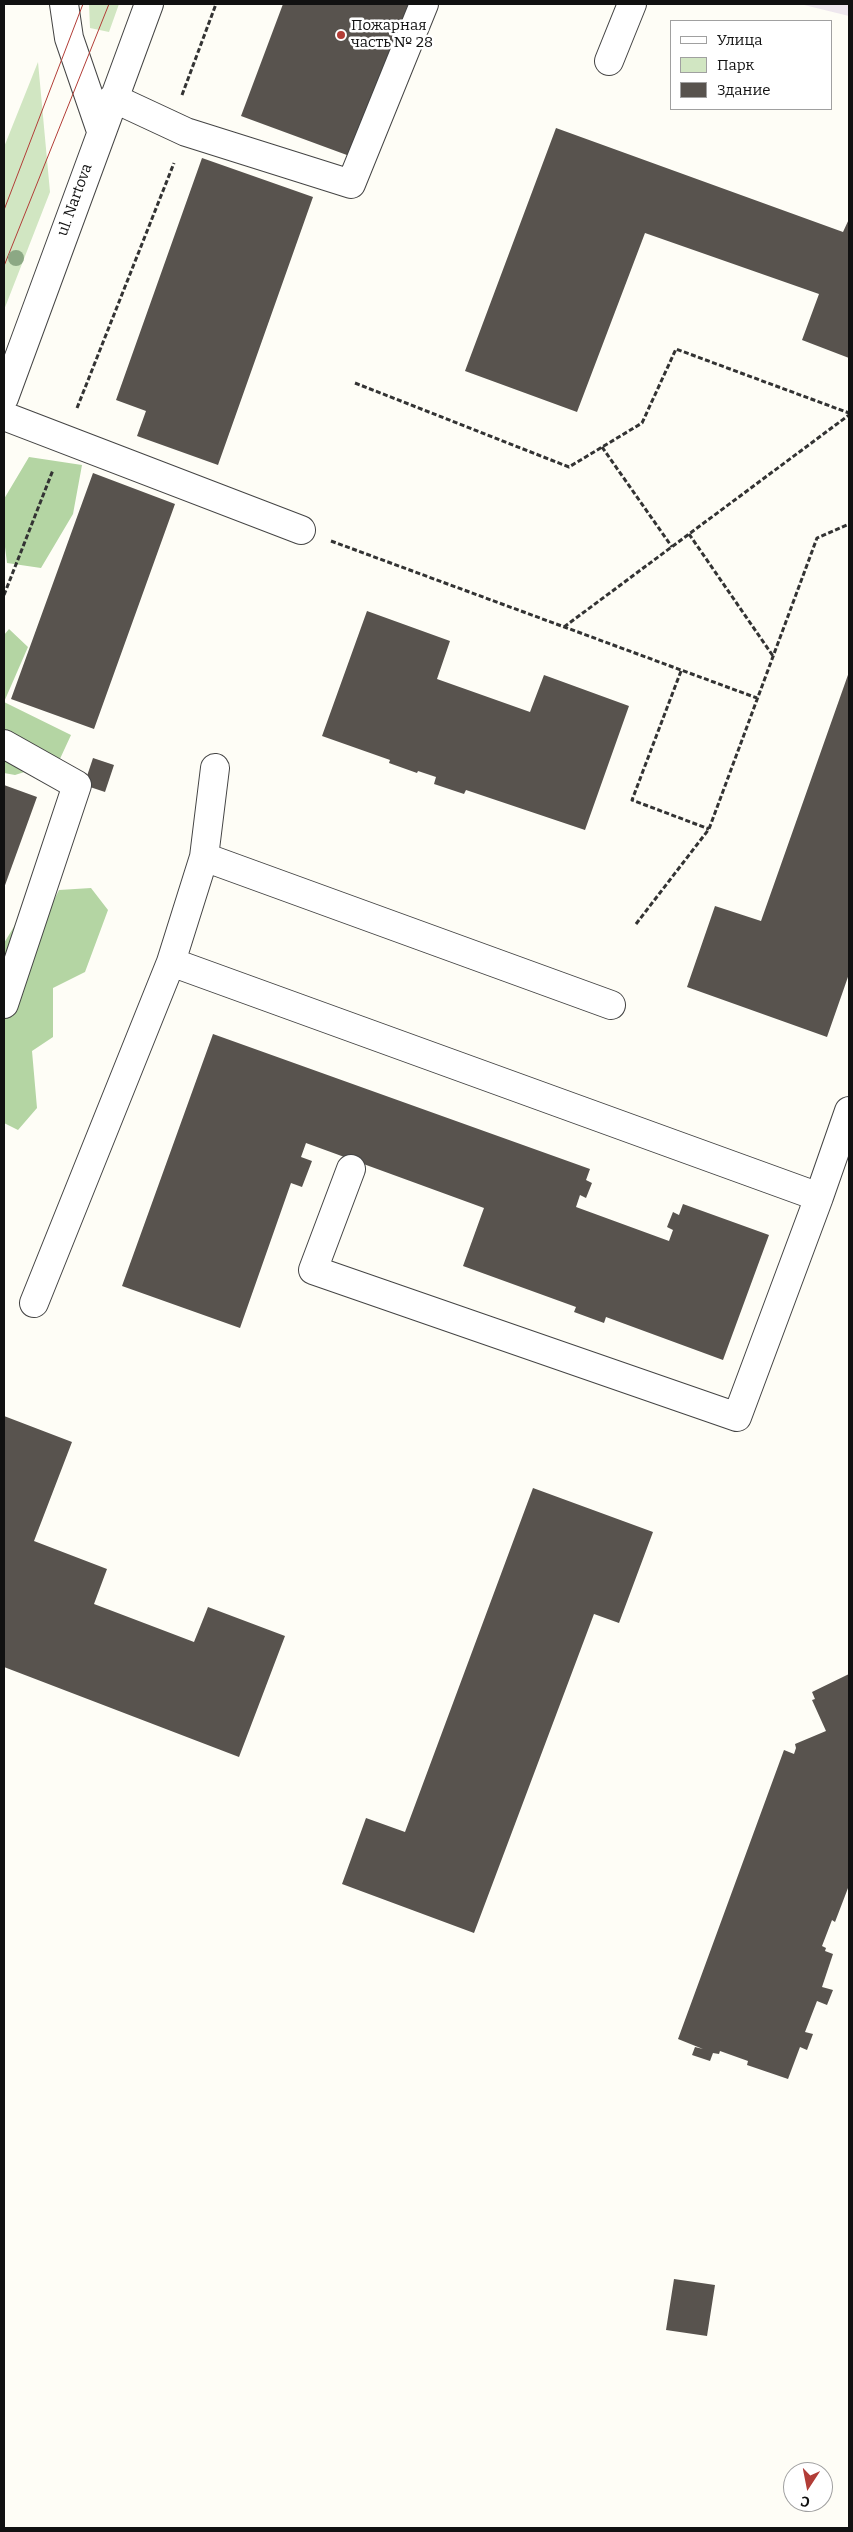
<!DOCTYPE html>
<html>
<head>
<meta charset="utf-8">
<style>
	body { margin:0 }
	#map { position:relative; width:853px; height:2532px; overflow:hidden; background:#fefdf6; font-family:Bitter,serif }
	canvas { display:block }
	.frame { position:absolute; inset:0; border:5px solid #111; pointer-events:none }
	.legend { position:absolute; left:670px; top:20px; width:162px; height:90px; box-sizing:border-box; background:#fff; border:1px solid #a0a0a0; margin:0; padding:6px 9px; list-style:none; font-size:15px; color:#111 }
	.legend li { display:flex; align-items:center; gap:10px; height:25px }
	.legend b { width:25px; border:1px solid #a0a0a0 }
	.north { position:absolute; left:783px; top:2462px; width:50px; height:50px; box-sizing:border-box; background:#fff; border:1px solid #a0a0a0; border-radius:50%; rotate:191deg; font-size:14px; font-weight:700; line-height:20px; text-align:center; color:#111 }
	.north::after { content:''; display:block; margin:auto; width:18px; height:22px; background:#b23d37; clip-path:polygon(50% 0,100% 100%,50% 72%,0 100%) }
</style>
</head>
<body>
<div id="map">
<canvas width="853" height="2532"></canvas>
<div class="frame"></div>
<ul class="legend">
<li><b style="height:6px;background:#fff"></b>Улица</li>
<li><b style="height:14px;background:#d1e6c2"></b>Парк</li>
<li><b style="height:14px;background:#58534e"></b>Здание</li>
</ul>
<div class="north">С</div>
</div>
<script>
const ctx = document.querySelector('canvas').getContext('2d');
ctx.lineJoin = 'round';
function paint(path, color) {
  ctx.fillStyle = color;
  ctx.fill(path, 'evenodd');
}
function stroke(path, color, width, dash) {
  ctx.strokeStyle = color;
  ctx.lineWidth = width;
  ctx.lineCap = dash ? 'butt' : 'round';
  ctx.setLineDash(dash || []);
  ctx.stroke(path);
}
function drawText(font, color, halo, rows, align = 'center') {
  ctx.font = font + ' Bitter,serif';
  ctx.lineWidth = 5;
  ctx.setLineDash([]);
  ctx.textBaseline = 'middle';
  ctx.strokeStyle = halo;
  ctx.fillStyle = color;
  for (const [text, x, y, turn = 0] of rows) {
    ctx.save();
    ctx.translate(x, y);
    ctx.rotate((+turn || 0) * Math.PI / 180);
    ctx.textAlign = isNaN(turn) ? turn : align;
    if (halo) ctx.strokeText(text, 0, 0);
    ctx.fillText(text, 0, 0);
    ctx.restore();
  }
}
paint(new Path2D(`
	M800,4H849V16Z`), '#eee7ee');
paint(new Path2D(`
	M89,4H119L109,32L90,28Z
	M38,62L50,192L4,310V147Z`), '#d1e6c2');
paint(new Path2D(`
	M29,457L82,465L73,514L41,568L7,563L4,539V499Z
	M9,629L28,647L4,702L71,735L59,761L15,775L4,773V635Z
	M91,888L108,910L85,972L53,988V1037L32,1051L37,1108L18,1130L4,1123V943L15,925L41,926L59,890Z`), '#b4d5a3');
paint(new Path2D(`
	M283,4H413L355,158L241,116Z
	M556,128L843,232L849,219V358L802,340L819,294L645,233L577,412L465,371Z
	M202,158L313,197L218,465L137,436L146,411L116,400Z
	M93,473L175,504L94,729L11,699Z
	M367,611L450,641L437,679L530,712L544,675L629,706L585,830L466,790L464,794L434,784L436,777L418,771L417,773L389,763L390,760L322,736Z
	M849,672V974L827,1037L687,987L715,906L761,921Z
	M93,758L114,765L105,792L84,785Z
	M4,785L37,797L4,888Z
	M213,1034L590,1169L586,1180L592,1183L586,1198L580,1195L576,1207L669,1241L673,1230L667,1227L673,1212L679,1215L683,1204L769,1235L723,1360L606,1317L604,1323L574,1312L576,1307L463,1266L484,1208L306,1143L301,1157L312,1161L302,1187L291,1183L240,1328L122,1286Z
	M4,1416L72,1442L34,1541L107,1569L94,1604L194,1642L208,1607L285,1636L239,1757L4,1667Z
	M533,1488L653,1532L619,1623L594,1614L474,1933L342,1884L366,1818L405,1832Z
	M849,1674V1889L848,1888L835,1922L832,1920L822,1946L826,1948L825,1951L833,1954L822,1987L833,1990L827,2005L817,2001L805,2032L813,2034L807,2050L800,2047L788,2079L747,2065L748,2061L720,2051L719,2054L713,2053L710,2061L692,2055L695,2047L703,2049L678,2039L784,1750L794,1754L796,1748L795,1744L826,1731L812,1700L815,1699L812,1692Z
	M674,2279L715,2285L707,2336L666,2330Z`), '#58534e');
const minor = new Path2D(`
	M64,4L69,38L101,131
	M609,61L632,4
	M113,98L186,132L351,184L424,4
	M4,398L149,4
	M4,416L301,530
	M4,744L77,785L4,1004
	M204,857L611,1005
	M171,962L204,857L215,768
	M351,1169L313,1270L737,1417L819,1197
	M34,1303L171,962L819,1197L849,1111`);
stroke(minor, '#444', 30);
stroke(new Path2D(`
	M182,95L216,4
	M355,383L569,467L642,423L676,349L849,413
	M77,408L174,163
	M602,447L672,547
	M689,534L773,656
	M331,541L757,698
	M4,595L53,470
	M564,627L849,415
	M681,671L632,800L709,829
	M636,924L709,829L817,538L849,524`), '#333', 3, [5, 2.5]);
stroke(minor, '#fff', 28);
stroke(new Path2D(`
	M4,210L83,4
	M4,266L109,4`), '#b23d37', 1);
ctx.fillStyle = '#8ca884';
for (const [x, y] of [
	[16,258]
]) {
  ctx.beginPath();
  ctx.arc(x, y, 8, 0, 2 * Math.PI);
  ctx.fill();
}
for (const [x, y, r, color] of [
	[341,35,5,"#b23d37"]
]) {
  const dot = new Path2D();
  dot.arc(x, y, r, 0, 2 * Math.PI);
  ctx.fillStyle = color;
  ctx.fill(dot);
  stroke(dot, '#fff', 2);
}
drawText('15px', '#111', '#fff', [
	["Пожарная",351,26],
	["часть № 28",351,43]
], 'left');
drawText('15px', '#111', '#fff', [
	["ul. Nartova",75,200,-70]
]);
</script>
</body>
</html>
